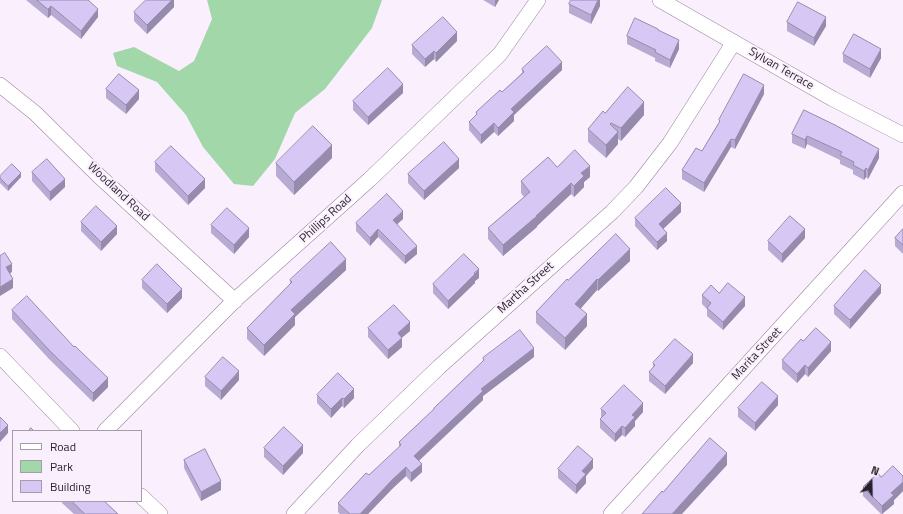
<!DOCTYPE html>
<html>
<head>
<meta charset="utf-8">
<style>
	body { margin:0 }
	#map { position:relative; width:903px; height:514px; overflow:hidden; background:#faf0fd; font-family:"Titillium Web",sans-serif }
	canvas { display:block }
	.legend { position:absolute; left:12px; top:430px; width:130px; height:72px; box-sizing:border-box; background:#faf0fd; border:1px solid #a69ca9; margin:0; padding:5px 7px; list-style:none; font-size:12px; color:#271f2a }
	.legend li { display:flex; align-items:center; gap:8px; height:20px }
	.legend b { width:20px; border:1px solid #a69ca9 }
	.north { position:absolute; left:851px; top:462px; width:40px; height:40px; -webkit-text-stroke:3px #faf0fd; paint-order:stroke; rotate:20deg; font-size:11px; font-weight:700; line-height:16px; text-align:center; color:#271f2a }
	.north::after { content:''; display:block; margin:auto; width:14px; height:18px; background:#271f2a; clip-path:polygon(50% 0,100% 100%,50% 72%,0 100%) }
</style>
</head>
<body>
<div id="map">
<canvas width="903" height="514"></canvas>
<ul class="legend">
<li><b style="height:5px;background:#fff"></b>Road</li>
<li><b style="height:11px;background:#a2d7aa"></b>Park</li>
<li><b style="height:11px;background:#d6c7f5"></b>Building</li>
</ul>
<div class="north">N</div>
</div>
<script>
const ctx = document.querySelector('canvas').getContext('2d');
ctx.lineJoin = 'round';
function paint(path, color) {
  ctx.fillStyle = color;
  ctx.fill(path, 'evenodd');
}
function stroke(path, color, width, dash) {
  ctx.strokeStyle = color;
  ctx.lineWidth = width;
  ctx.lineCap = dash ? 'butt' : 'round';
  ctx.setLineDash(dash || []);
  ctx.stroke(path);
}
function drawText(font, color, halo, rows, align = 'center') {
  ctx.font = font + ' "Titillium Web",sans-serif';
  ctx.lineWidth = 4;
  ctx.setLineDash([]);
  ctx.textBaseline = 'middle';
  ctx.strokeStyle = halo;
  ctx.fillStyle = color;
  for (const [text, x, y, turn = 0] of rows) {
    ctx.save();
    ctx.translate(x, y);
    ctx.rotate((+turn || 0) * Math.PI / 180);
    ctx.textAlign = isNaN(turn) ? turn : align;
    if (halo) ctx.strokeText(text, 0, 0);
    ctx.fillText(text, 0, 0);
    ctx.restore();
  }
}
paint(new Path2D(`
	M207,0H382L372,28L325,89L295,113L275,159L253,186L234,184L203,147L186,115L157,82L117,66L113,53L134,47L179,71L194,61L212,19Z`), '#a2d7aa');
const minor = new Path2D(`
	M660,0L833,99L903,135
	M0,85L35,113L98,175L235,301
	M0,356L72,431
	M105,431L235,300L369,180L500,54L538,0
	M141,496L160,514
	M294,514L358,445L439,367L612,212L636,187L670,143L734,42
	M611,514C708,406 806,301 903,193`);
stroke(minor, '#9a84a1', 16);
stroke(minor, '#fff', 15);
paint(new Path2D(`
	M26,0H88L98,17L81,39L51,15L48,18Z
	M174,0V7L147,34L134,21V12Z
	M483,0H499L495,7Z
	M600,0V6L591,24L569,13V4Z
	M787,22L826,26L814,46L787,31Z
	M658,30L679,49L670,68L655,61V58L627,44V36Z
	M457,41L436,62L434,59L425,67L412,54V45Z
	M843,54L881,58L870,78L843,62Z
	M522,69L562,70L514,115V121L498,136L494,132L481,144L469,130V122L476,115V112L502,92L522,73Z
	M106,89L139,99L126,114L106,98Z
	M403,93L368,125L353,110V101Z
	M764,94L735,149L731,147L704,192L682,179V170L702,151L719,123V120Z
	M804,110L879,158L868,179L866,177L864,180L853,174V170L840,164V160L807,144L805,149L792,143V134Z
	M605,113L644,115L621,141L618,139V144L606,158L588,142V129Z
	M332,158L294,195L276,176V163Z
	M155,162L205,188L188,205L155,171Z
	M557,167L590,177L584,182V187L574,197L571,194L537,226V227L503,256L488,239V228L524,197L521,193V181Z
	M459,168L424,200L408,183V174Z
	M32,172L65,187L50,201L32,181Z
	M0,176L21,177L8,191L0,183Z
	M681,212L663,229L667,241L657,250L635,226V218Z
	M403,219L397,224L417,254L405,264L378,237L370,246L356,231V223Z
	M81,222L117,234L101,251L81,231Z
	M211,225L249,237L234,254L211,233Z
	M903,229V254L895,246V238Z
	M805,238L782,263L768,250V241Z
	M630,261L598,291L597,290L580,309L587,326L565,350L536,323V312L568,280Z
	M346,270L295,317V325L264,356L247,339V328L290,284V280Z
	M479,278L475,281V283L448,309L433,293V284Z
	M142,280L182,298L167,313L142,288Z
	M719,293L745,306L723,330L707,316V309L702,304V295Z
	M881,293L850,329L834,314V306Z
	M12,310L108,387L93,402L49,359L12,319Z
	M368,328L410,331L402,337V347L388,359L368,337Z
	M803,341L831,351L808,377L805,374L797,383L782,369V360Z
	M534,357L483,396V400L419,461L422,472L411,482L406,476L392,489L368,514H340L338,512V503L399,448V442L434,410V408L483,361V358Z
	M653,363H693L665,394L649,381V372L653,368Z
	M205,377L239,380L221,400L205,386Z
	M317,395L354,398L344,408L342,406L331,418L317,403Z
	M778,405L755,431L738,417V408Z
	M601,409L643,412L635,421V426L625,437L622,435L615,442L600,428V419L601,418Z
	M264,448L303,453L283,475L264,457Z
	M184,460L221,490L201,501L184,468Z
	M593,468L586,476V483L576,494L558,478V469Z
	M903,476V491L894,500V504L882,514H881L863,496V487L881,477Z
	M62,501H104L118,514H74L62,503Z`), '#b8abd3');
paint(new Path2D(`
	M172,0H174V7L147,34V25Z
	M495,0H499L495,7Z
	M598,0H600V6L591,24V15Z
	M51,6V15L48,18V9Z
	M98,9V17L81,39V31Z
	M826,17V26L814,46V38Z
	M457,32V41L436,62V53Z
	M679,40V49L670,68V60Z
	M881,49V58L870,78V69Z
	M434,51V59L425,67V59Z
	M562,62V70L514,115V121L498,136V128L511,109Z
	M403,84V93L368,125V117Z
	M764,85V94L735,149V140Z
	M139,90V99L126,114V105Z
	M644,102V115L621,141V128Z
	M494,123V132L481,144V135Z
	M618,132V144L606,158V145Z
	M807,136V144L805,149V140Z
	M731,139V147L704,192V183Z
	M332,145V158L294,195V182Z
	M879,149V158L868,179V170Z
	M459,159V168L424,200V191Z
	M590,166V177L584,182V187L574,197V186L581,173Z
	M866,168V177L864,180V171Z
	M21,173V177L8,191V186Z
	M65,179V187L50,201V192Z
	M205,179V188L188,205V196Z
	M571,183V194L537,226V227L503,256V245L536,216Z
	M681,203V212L659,233V224Z
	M403,211V219L393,228V220Z
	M117,226V234L101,251V242Z
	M249,228V237L234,254V245Z
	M378,229V237L370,246V238Z
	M805,229V238L782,263V254Z
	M667,233V241L657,250V242Z
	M417,246V254L405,264V256Z
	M630,249V261L598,291V280Z
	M346,259V270L295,317V325L264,356V345L291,310Z
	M12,264V272L6,276V267Z
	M479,269V278L475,281V283L448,309V301Z
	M13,279V288L0,296V287Z
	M597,279V290L575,315V304Z
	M881,285V293L850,329V320Z
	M182,289V298L167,313V304Z
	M745,297V306L723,330V322Z
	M587,314V326L565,350V338Z
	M410,322V331L398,341V333Z
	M402,338V347L388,359V350Z
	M831,342V351L808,377V368Z
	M534,348V357L483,396V400L414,465V456L481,389Z
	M693,354V363L665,394V386Z
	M805,365V374L797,383V374Z
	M239,371V380L221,400V391Z
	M108,378V387L93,402V393Z
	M354,389V398L344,408V399Z
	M778,396V405L755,431V423Z
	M342,398V406L331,418V409Z
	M643,403V412L635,421V426L625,437V428L632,415Z
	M8,425V433L0,442V433Z
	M622,426V435L615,442V434Z
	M303,445V453L283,475V466Z
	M727,453V465L682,514H672Z
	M593,459V468L586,476V483L576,494V485L582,471Z
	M422,464V472L411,482V473Z
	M406,467V476L392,489L368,514H360L392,480Z
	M221,481V490L201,501V492Z
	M903,482V491L894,500V504L882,514V506L891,493Z`), '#968bac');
const building = new Path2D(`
	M37,0H88L98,9L81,31L51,6L48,9Z
	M146,0H172L147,25L134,12Z
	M571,0H598L591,15L569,4Z
	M798,2L826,17L814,38L787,22Z
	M443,17L457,32L436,53L434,51L425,59L412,45Z
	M635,18L658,29V30L679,40L670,60L655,52L656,50L627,36Z
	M854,34L881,49L870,69L843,54Z
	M547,46L562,62L511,109L514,112L498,128L494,123L481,135L469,122L477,114L476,112L500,90L502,92L524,72L522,69Z
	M388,68L403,84L368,117L353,101Z
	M119,74L139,90L126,105L106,89Z
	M744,74L764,85L735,140L731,139L704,183L682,170L696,148L702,151L720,121L719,120Z
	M628,87L644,102L621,128L611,123L610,124L618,132L606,145L588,129L603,111L605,113Z
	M804,110L835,125L879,149L868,170L866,168L864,171L853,165L854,162L840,155L842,152L807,136L805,140L792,134Z
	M313,126L332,145L294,182L276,163Z
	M444,142L459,159L424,191L408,174Z
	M171,146L205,179L188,196L155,162Z
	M575,150L590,166L581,173L584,176L574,186L571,183L536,216H537L503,245L488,228L530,192L521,181L548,157L557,167Z
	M47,159L65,179L50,192L32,172Z
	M12,164L21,173L8,186L0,178V176Z
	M666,188L681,203L659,224L667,233L657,242L635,218Z
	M387,194L403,211L393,220L417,246L405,256L378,229L370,238L356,223Z
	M96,206L117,226L101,242L81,222Z
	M227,208L249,228L234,245L211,225Z
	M790,216L805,229L782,254L768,241Z
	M903,229V245L895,238Z
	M616,234L630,249L598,280L597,279L575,304L587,314L565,338L536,312L567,279L568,280Z
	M331,242L346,259L291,310L295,314L264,345L247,328L292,282L290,280Z
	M5,253L12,264L6,267L13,279L0,287V256Z
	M464,254L479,269L474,273L475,274L448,301L433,284Z
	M157,264L182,289L167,304L142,280Z
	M865,270L881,285L850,320L834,306Z
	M728,283L745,297L723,322L707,308L711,303L702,295L711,285L719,293Z
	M27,296L74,347L75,346L108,378L93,393L49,350L12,310Z
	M394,305L410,322L398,333L402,338L388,350L368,328Z
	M816,328L831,342L808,368L805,365L797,374L782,360L801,339L803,341Z
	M520,330L534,348L481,389L483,391L414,456L422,464L411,473L406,467L392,480L360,514H350L338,503L366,473L369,475L401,445L399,442L434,409V408L484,360L483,358Z
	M675,339L693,354L665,386L649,372L655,365L653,363Z
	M223,357L239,371L221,391L205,377Z
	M338,373L354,389L344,399L342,398L331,409L317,395Z
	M762,382L778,396L755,423L738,408Z
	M624,385L643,403L632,415L635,417L625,428L622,426L615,434L600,419L606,413L601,409Z
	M0,417L8,425L0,433Z
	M284,427L303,445L283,466L264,448Z
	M31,428L34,431H29Z
	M710,438L727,453L672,514H642L662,491L663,492Z
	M578,446L593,459L582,471L586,474L576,485L558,469Z
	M205,449L221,481L201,492L184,460Z
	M893,466L903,476V482L891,493L894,495L882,506L863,487L878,473L881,477Z
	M72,501H104L118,514H85Z`);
paint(building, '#d6c7f5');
stroke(building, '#968bac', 1);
drawText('12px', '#271f2a', '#faf0fd', [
	["Sylvan Terrace",781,69,30],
	["Woodland Road",118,192,43],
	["Phillips Road",326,219,-42],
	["Martha Street",526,288,-42],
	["Marita Street",757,354,-47]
]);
</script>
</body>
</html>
